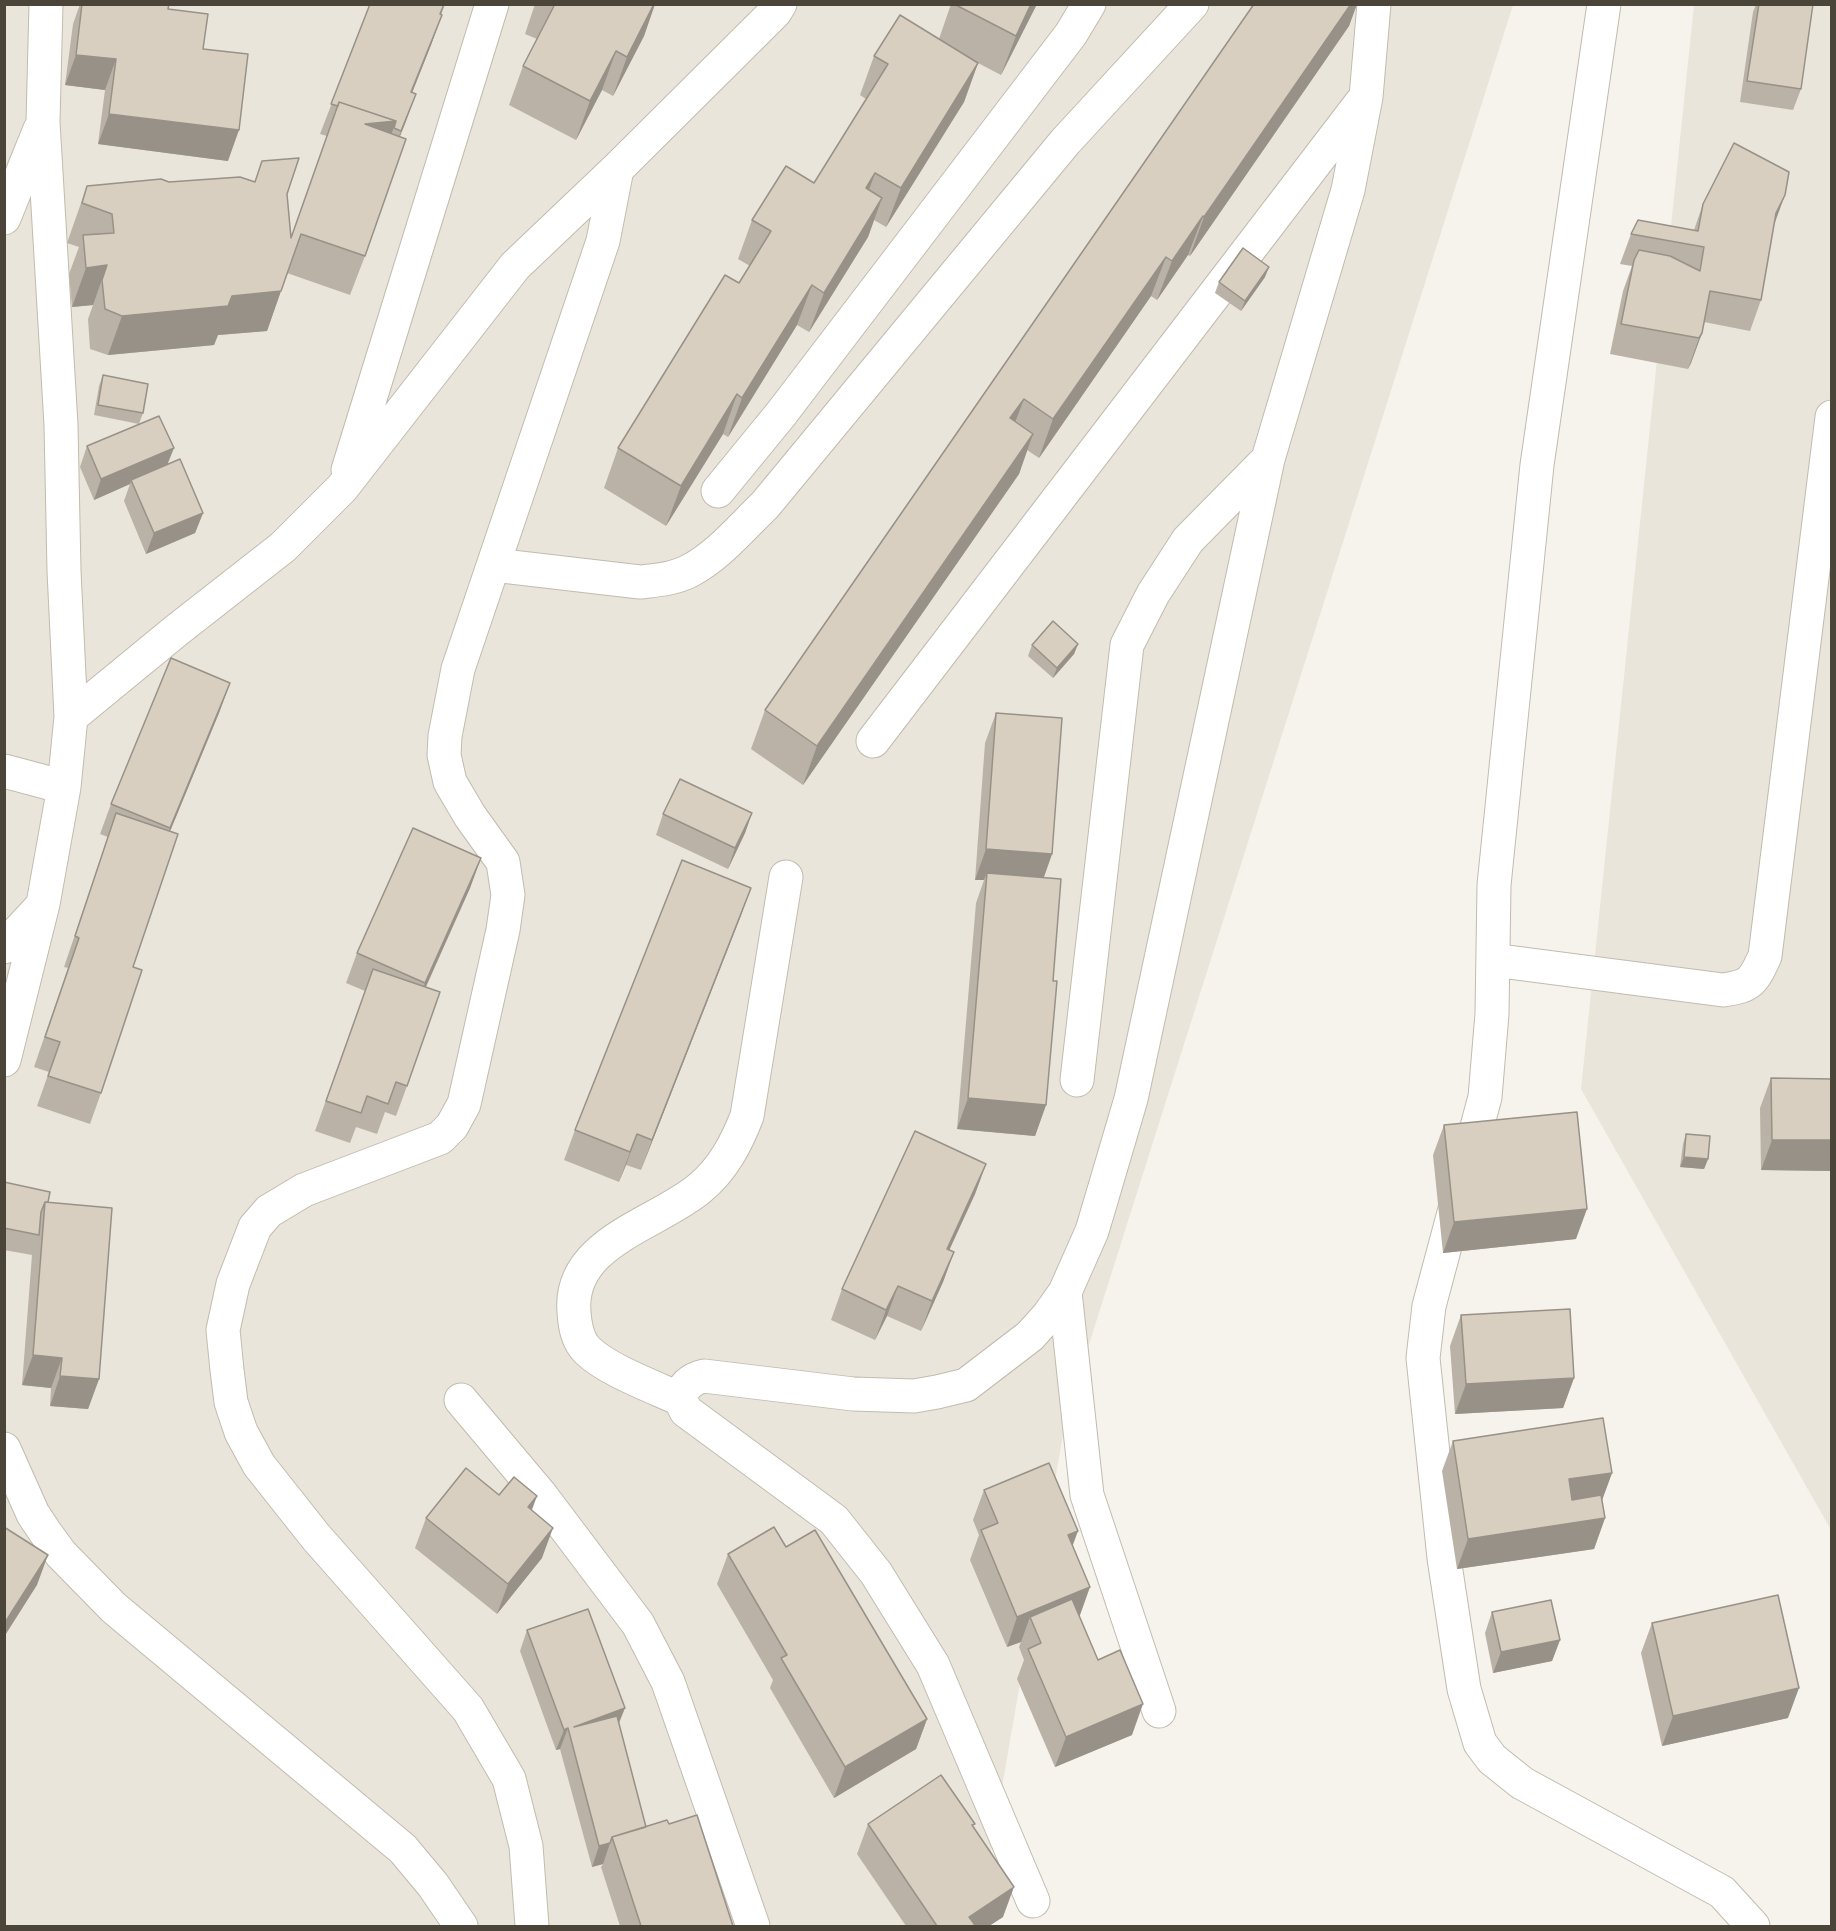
<!DOCTYPE html>
<html>
<head>
<meta charset="utf-8">
<style>
	body { margin:0 }
	#map { position:relative; width:1836px; height:1931px; overflow:hidden; background:#f6f3ec; font-family:Overpass,sans-serif }
	canvas { display:block }
	.frame { position:absolute; inset:0; border:6px solid #4b4439; pointer-events:none }
</style>
</head>
<body>
<div id="map">
<canvas width="1836" height="1931"></canvas>
<div class="frame"></div>
</div>
<script>
const ctx = document.querySelector('canvas').getContext('2d');
ctx.lineJoin = 'round';
function paint(path, color) {
  ctx.fillStyle = color;
  ctx.fill(path, 'evenodd');
}
function stroke(path, color, width, dash) {
  ctx.strokeStyle = color;
  ctx.lineWidth = width;
  ctx.lineCap = dash ? 'butt' : 'round';
  ctx.setLineDash(dash || []);
  ctx.stroke(path);
}
paint(new Path2D(`
	M5,5H1513L1066,1417L978,1926H5Z
	M1694,5H1831V1530L1581,1089Z`), '#eae5da');
const minor = new Path2D(`
	M1604,4L1537,465L1494,885L1492,1014L1485,1097L1429,1306L1423,1358L1444,1558L1464,1689L1480,1743L1492,1759L1522,1783L1722,1892L1753,1926
	M4,218L40,129
	M348,470L492,4
	M718,491L781,414L1071,34L1089,4
	M494,565L640,582C657,580 675,579 691,570C719,555 742,527 765,505L1065,142L1192,4
	M71,717L177,630L283,547L342,488L515,266L617,169L775,12L780,4
	M873,741L1361,103
	M4,771L64,787
	M4,947L42,906
	M1493,960L1723,990C1751,986 1753,982 1765,956L1832,417
	M4,1060L43,904L64,787L71,717L64,571L61,425L43,122L46,4
	M1077,1080L1127,645L1153,594L1188,540L1268,459
	M1065,1292L1087,1495L1159,1711
	M680,1399C654,1387 607,1370 587,1350C577,1340 575,1326 574,1312C568,1242 658,1224 700,1188C723,1169 736,1144 747,1116L786,877
	M461,1400L540,1494L638,1624L668,1682L753,1926
	M4,1449L33,1514L45,1532L61,1554L114,1608L403,1849L433,1885L461,1926
	M1033,1901L933,1665L876,1573L834,1520L686,1411L680,1399C683,1386 691,1379 704,1376L853,1394L914,1396L937,1392L966,1385L1030,1336L1048,1316L1065,1292L1092,1231L1131,1099L1268,459L1348,190L1366,97L1374,4
	M532,1926L526,1846L509,1779L468,1709L316,1537L259,1465L241,1432L231,1402L227,1370L223,1330L233,1284L255,1227L269,1211L304,1190L440,1138L452,1126L464,1104L503,930L508,895L503,862L470,816L450,782L444,755L445,736L458,669L603,241L617,169`);
stroke(minor, '#c2bbae', 35);
stroke(minor, '#fff', 33);
paint(new Path2D(`
	M80,4L168,9L203,49L228,161L98,144L105,90L65,85L73,24Z
	M370,4H445L431,45L412,93L365,256L350,295L287,273L267,331L218,335L214,345L108,355L90,349L88,319L93,305L72,307L69,274L79,247L67,243L87,186L169,182L287,194L291,237L327,136L320,134Z
	M535,4H655L644,36L613,96L602,90L576,140L509,105L523,66L537,39L525,34Z
	M951,4H1037L1001,75L978,63L964,102L886,227L874,220L868,237L809,332L797,325L728,437L723,434L666,526L604,488L618,448L739,283L750,266L738,259L752,220L814,183L866,99L860,95L874,56L939,39Z
	M1254,4H1357L1349,26L1190,256L1188,255L1157,300L1151,296L1039,458L1027,450L1019,474L803,785L751,749L765,710Z
	M1756,4H1813L1801,89L1793,110L1740,102L1753,12Z
	M1703,204L1774,226L1761,300L1750,331L1704,322L1702,333L1691,363L1688,369L1610,354L1623,291L1632,266L1620,264L1631,234L1694,230Z
	M1265,277L1241,311L1215,293L1219,282Z
	M103,375L143,413L139,424L94,415L99,386Z
	M87,446L168,464L203,513L195,533L146,554L124,501L130,484L94,500L80,467Z
	M1078,644L1074,654L1053,678L1028,656L1032,645Z
	M230,683L219,713L170,831L133,967L101,1093L90,1124L37,1106L49,1072L34,1067L68,968L64,967L108,837L100,834L111,804Z
	M996,713L1052,854L1044,877L1053,981L1046,1105L1035,1136L957,1129L976,903L984,880H975L985,743Z
	M752,813L745,833L728,869L656,835L663,814Z
	M481,858L470,888L426,987L407,1086L396,1116L385,1112L377,1134L356,1127L350,1143L315,1131L365,991L346,983L357,953Z
	M751,888L740,918L641,1170L626,1165L619,1182L564,1160L575,1130Z
	M1771,1078L1832,1079V1171L1761,1170L1760,1108Z
	M1444,1125L1576,1239L1443,1253L1433,1155Z
	M1686,1134L1708,1159L1704,1169L1680,1167L1683,1144Z
	M986,1164L975,1194L949,1250L954,1252L943,1282L921,1331L887,1316L875,1340L831,1320L842,1289Z
	M4,1182L48,1202L99,1379L88,1409L50,1406L51,1388L22,1385L32,1255L4,1250Z
	M1461,1315L1574,1378L1563,1408L1455,1414L1450,1346Z
	M1453,1441L1612,1473L1602,1500L1605,1518L1594,1549L1457,1569L1442,1471Z
	M984,1490L1072,1545L1079,1617L1098,1660L1132,1735L1055,1767L1017,1679L1024,1660L1019,1647L1021,1642L1007,1647L970,1560L979,1535L973,1520Z
	M499,1495L532,1511L542,1558L497,1614L415,1548L426,1518Z
	M786,1547L927,1719L916,1749L834,1798L770,1688L773,1680L717,1584L728,1554Z
	M1492,1612L1560,1640L1552,1661L1493,1673L1485,1633Z
	M1652,1623L1788,1718L1662,1746L1641,1653Z
	M527,1630L619,1724L646,1827L733,1926H620L601,1867L603,1864L592,1867L560,1749L556,1750L520,1651Z
	M868,1824L974,1827L1003,1917L989,1926H906L857,1854Z`), '#bab2a6');
paint(new Path2D(`
	M654,4H655L644,36L613,96L627,57Z
	M1031,4H1037L1001,75L1016,36Z
	M1351,4H1357L1349,26L1190,256L1204,217Z
	M442,15L431,45L400,123L411,92Z
	M616,51L602,90L576,140L590,101Z
	M76,55L116,59L105,90L65,85Z
	M978,63L964,102L886,227L901,188Z
	M416,94L405,124L390,161L401,131Z
	M109,114L239,130L228,161L98,144Z
	M396,121L382,161L365,124Z
	M875,173L861,212L866,188Z
	M1785,195L1774,225L1776,213Z
	M882,198L868,237L809,332L824,293Z
	M1203,216L1188,255L1157,300L1172,261Z
	M1166,257L1151,296L1039,458L1053,419Z
	M107,265L93,305L72,307L86,268Z
	M1269,267L1265,277L1241,311L1245,301Z
	M812,285L797,325L728,437L742,398Z
	M281,291L267,331L218,335L214,345L108,355L122,316L232,296Z
	M1702,333L1691,363L1688,369L1699,338Z
	M737,394L723,434L666,526L681,486Z
	M1024,399L1009,438L1010,418Z
	M1033,434L1019,474L803,785L817,746Z
	M174,448L166,468L131,480L130,484L94,500L101,479Z
	M203,513L195,533L146,554L154,533Z
	M1078,644L1074,654L1053,678L1057,668Z
	M230,683L219,713L159,858L170,828Z
	M752,813L745,833L728,869L735,848Z
	M986,849L1052,854L1041,885L987,873L984,880H975Z
	M481,858L470,888L414,1013L425,983Z
	M751,888L740,918L641,1170L652,1140Z
	M968,1098L1046,1105L1035,1136L957,1129Z
	M637,1134L626,1165L619,1182L630,1152Z
	M1772,1140H1832V1171L1761,1170Z
	M1684,1157L1708,1159L1704,1169L1680,1167Z
	M986,1164L975,1194L936,1279L947,1249Z
	M1587,1209L1576,1239L1443,1253L1454,1222Z
	M954,1252L943,1282L921,1331L932,1301Z
	M898,1286L887,1316L875,1340L886,1310Z
	M33,1355L62,1358L51,1388L22,1385Z
	M60,1376L99,1379L88,1409L50,1406Z
	M1574,1378L1563,1408L1455,1414L1466,1384Z
	M1612,1473L1601,1503L1559,1509L1569,1479Z
	M537,1496L526,1526L528,1507Z
	M1605,1518L1594,1549L1457,1569L1468,1539Z
	M553,1528L542,1558L497,1614L508,1584Z
	M1078,1531L1067,1561L1068,1535Z
	M48,1555L37,1585L4,1637V1624Z
	M1090,1587L1079,1618L1030,1617L1021,1642L1007,1647L1017,1617Z
	M1560,1640L1552,1661L1493,1673L1501,1652Z
	M1799,1688L1788,1718L1662,1746L1673,1716Z
	M1143,1704L1132,1735L1055,1767L1066,1737Z
	M625,1708L617,1728L574,1727Z
	M927,1719L916,1749L834,1798L845,1767Z
	M568,1728L560,1749L556,1750L564,1730Z
	M610,1843L603,1864L592,1867L599,1846Z
	M1014,1887L1003,1917L989,1926H966L969,1917Z`), '#979187');
const building = new Path2D(`
	M82,4H169L168,9L208,14L203,49L248,54L239,130L109,114L116,59L76,55Z
	M370,4H444L440,14L442,15L411,92L416,94L401,131L394,128L396,121L339,102L338,106L331,104Z
	M555,4H654L627,57L616,51L590,101L523,66Z
	M954,4H1031L1016,36Z
	M1254,4H1351L1204,217L1203,216L1172,261L1166,257L1053,419L1024,399L1010,418L1033,434L817,746L765,710Z
	M1759,4H1813L1801,89L1747,81Z
	M900,15L978,63L901,188L875,173L866,188L882,198L824,293L812,285L742,398L737,394L681,486L618,448L725,275L739,283L771,231L752,220L786,166L814,183L888,64L874,56Z
	M339,102L396,121L365,124L406,139L365,256L301,234L281,291L232,296L228,306L122,316L105,309L102,280L107,265L86,268L83,235L114,233L112,214L82,203L87,186L161,179L169,182L240,177L255,182L262,161L299,158L287,194L291,238Z
	M1734,143L1789,172L1785,195L1776,213L1761,300L1710,291L1702,333L1699,338L1621,324L1634,260L1639,250L1670,256L1700,271L1704,247L1631,234L1638,220L1698,231L1703,204Z
	M1243,248L1269,267L1245,301L1219,282Z
	M103,375L148,384L143,413L98,405Z
	M159,416L174,448L101,479L87,446Z
	M180,459L203,513L154,533L131,480Z
	M1053,621L1078,644L1057,668L1032,645Z
	M171,658L230,683L170,828L111,804Z
	M996,713L1062,718L1052,854L986,849Z
	M680,779L752,813L735,848L663,814Z
	M116,813L178,834L133,967L142,970L101,1093L48,1076L60,1042L45,1037L79,938L75,936Z
	M413,828L481,858L425,983L357,953Z
	M682,860L751,888L652,1140L637,1134L630,1152L575,1130Z
	M987,873L1061,879L1053,981H1057L1046,1105L968,1098Z
	M373,969L440,992L407,1086L396,1082L388,1104L367,1096L361,1113L326,1101Z
	M1771,1078L1832,1079V1140H1772Z
	M1577,1112L1587,1209L1454,1222L1444,1125Z
	M915,1131L986,1164L947,1249L954,1252L932,1301L898,1286L886,1310L842,1289Z
	M1686,1134L1710,1136L1708,1159L1684,1157Z
	M4,1182L50,1192L48,1202H45L41,1212L39,1235L4,1228Z
	M45,1202L112,1208L99,1379L60,1376L62,1358L33,1355Z
	M1570,1309L1574,1378L1466,1384L1461,1315Z
	M1603,1418L1612,1473L1569,1479L1572,1500L1601,1495L1605,1518L1468,1539L1453,1441Z
	M1049,1463L1078,1531L1068,1535L1090,1587L1017,1617L981,1530L998,1523L984,1490Z
	M466,1468L499,1495L514,1477L537,1496L528,1507L553,1528L508,1584L426,1518Z
	M4,1527L48,1555L4,1624Z
	M774,1527L786,1547L815,1530L927,1719L845,1767L781,1658L787,1655L728,1554Z
	M1778,1595L1799,1688L1673,1716L1652,1623Z
	M1072,1599L1098,1660L1120,1650L1143,1704L1066,1737L1028,1649L1041,1643L1030,1617Z
	M1551,1600L1560,1640L1501,1652L1492,1612Z
	M588,1609L625,1708L574,1727L617,1716L646,1827L612,1837L610,1843L599,1846L568,1728L564,1730L527,1630Z
	M941,1775L975,1824L972,1825L1014,1887L969,1917L975,1925L973,1926H937L868,1824Z
	M697,1815L733,1926H641L612,1837L667,1820L669,1824Z`);
paint(building, '#d8cfc1');
stroke(building, '#979187', 1.5);
</script>
</body>
</html>
